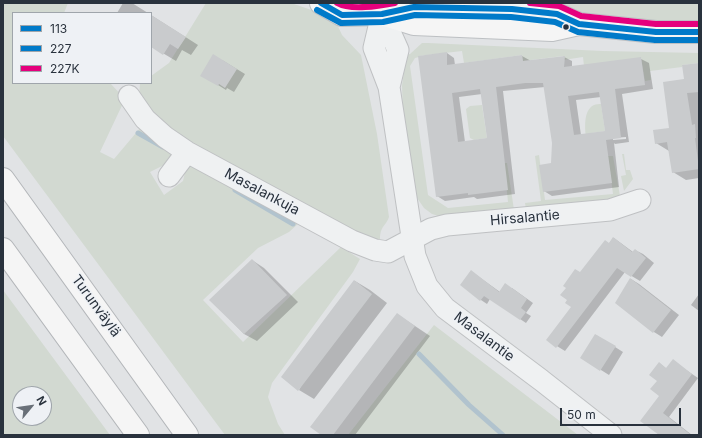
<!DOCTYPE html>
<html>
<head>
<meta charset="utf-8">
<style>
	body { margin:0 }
	#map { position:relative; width:702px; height:438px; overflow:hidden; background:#e1e3e5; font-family:Inter,sans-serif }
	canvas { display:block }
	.frame { position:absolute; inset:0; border:4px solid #29323d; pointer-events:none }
	.legend { position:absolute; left:12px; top:12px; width:140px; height:72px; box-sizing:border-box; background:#eef1f5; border:1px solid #9fa5ab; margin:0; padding:5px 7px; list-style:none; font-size:12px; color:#29323d }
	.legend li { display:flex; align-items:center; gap:8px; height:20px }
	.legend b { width:20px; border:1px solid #9fa5ab }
	.north { position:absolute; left:12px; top:386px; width:40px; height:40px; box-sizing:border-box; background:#eef1f5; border:1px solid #9fa5ab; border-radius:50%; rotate:61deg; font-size:11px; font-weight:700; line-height:16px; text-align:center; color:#29323d }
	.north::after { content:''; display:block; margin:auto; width:14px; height:18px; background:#697078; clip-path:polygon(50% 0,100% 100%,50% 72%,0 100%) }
	.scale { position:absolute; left:560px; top:408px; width:121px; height:18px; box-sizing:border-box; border:2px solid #29323d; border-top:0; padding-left:5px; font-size:12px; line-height:14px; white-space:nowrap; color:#29323d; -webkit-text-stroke:3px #eef1f5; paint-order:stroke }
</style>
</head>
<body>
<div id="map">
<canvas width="702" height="438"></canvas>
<div class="frame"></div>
<ul class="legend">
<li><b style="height:5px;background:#007ac9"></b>113</li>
<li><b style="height:5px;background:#007ac9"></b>227</li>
<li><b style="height:5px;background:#e5007d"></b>227K</li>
</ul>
<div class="north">N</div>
<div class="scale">50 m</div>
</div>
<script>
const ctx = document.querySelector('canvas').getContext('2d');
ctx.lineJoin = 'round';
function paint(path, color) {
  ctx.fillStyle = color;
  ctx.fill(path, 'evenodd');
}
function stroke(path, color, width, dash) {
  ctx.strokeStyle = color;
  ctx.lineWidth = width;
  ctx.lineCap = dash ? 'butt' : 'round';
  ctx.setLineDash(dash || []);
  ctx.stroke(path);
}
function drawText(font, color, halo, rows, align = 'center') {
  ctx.font = font + ' Inter,sans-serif';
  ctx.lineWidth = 3;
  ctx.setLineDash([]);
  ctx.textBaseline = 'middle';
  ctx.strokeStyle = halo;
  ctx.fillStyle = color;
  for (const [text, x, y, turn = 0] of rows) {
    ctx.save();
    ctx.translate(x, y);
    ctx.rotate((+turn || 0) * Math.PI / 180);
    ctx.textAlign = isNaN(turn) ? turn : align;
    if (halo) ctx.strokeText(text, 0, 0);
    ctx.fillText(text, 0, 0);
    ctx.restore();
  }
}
paint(new Path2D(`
	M3,3H68L64,13H13V83H110L125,99L100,152L114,159L141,127L179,154L174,160L150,172L164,195L183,181L188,159L299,223L289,232L258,248L203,300L243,342L341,247L360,259L353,272L272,383L268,397L278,424L285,435H225L3,136Z
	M206,3H291L329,16L336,22L342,35L361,55L377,134L389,217C386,226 380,226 380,239L376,240H370L228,168L156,122L139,98L140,83H151V76L169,63Z
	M528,3H699V21H643L598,16Z
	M422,43H428L603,51L699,53V63L682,65V67L650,71L651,80L645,81L641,58L584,66L583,57L563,60V56L523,61L522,55L464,63L462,51L419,56V57L415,58L410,66L428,195L448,208L508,202L504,163H507L514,210L442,217L432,214L424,208L415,195L403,112L402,86L406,55L410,54Z
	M601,104L605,131L592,133L593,138H586C585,129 583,110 594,105C596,104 599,104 601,104Z
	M482,105L487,138L474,140L470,138L466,109L470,106Z
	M622,154H624L626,170H630L633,179L624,191L621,176L626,175Z
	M539,155L545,200L613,194L608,156H613L620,196L618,198L526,209L525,203L541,201L535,156Z
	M3,290L110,435H3ZM20,394H44V418H20Z
	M434,325L578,435H348Z`), '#d2d9d1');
paint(new Path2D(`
	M123,3H132L148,13H117Z
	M151,15L198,45L191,55L182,50L176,61L151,46Z
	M447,53L454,58L455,65L522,56L531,61L564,57L572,61V67L641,59L649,63L653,89L622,94L629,142L615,144L614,143L619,187L552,196L544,191L552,164L553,142L545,87L503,91L515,194L477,199L474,197L445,201L437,196ZM482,94L488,139L465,142L459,97ZM601,97L606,132L581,135L576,100ZM626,137V139L613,140V138Z
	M222,60L245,74L234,92L227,88L226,90L202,75Z
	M699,64V178L686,180L673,172L669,151L656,143L670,129L685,80Z
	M614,238L633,252L635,250L643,254L654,263L640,281L625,272L565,351L547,340L572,307L581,273Z
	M252,260L264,268L298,302L257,341L244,334L211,300Z
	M471,271L500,292L512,288L533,303L526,313L531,316L526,323L490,299L487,304L481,300L461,285Z
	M631,279L639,284L679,315L662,337L654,332L616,303Z
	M355,281L370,290L387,303L314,399L299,390Z
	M699,294V311L691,305Z
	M397,314L430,336L355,435H322Z
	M596,335L623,352L609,375L601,370Z
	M673,361L698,378L669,417L692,435H659L661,396L658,380L659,363L667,369Z`), '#0003');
stroke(new Path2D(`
	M138,133L163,147
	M235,190L293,224
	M419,354L469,405L503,435`), '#b1c3ce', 5);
paint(new Path2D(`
	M151,15L186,37L178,49L170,44L163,55L151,47Z
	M447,52V65L522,55L523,61L565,56L564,67L641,57L645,85L615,89L621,138L606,140L605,133L612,183L543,192L539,165L551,163L552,143L543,83H525L496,87L508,190L468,195V193L436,197L418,56ZM480,89L487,138L458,142L452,93ZM599,92L605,131L574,135L568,96Z
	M213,54L237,69L225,88L219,84L218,86L200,76Z
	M699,63V92L687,93L692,125L695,124L696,138H695L699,169L672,173L667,142L655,144L653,130L669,128L663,82L684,79L682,65Z
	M613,237L632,252L635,249L646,258L631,277L617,268L556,348L546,340L571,307L565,303L567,300L560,295L566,288L563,286L575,269L580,272L605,240L609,243Z
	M252,259L287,295L244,334L209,300Z
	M471,270L499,292L505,283L527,299L521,308L526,312L520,320L484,296L480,301L460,285Z
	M630,278L671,310L653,333L615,303Z
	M354,280L372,294L298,391L281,377Z
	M397,313L415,326L333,435H321L310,427Z
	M595,334L616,346L600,371L580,358Z
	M673,359L692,374L663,413L691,435H659L640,421L659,396L650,389L657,381L649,375L659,362L666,368Z`), '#c9cbcd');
const minor = new Path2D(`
	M382,14L374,48L389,87L415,256L427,286L445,308L541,380L611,435
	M382,14L398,50L389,87
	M129,96L145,119L165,137L187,152L352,241L375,250L388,252L431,229L447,225L610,210L640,200
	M169,176L187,152`);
const major = new Path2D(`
	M321,3L342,15L382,14L414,7L512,9L557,14L579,24L656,32H699
	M382,14L414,24L552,30L579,24`);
const highway = new Path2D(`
	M3,179L187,435
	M3,249L138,435`);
stroke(minor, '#bfc1c3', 23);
stroke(major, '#bdc0c3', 24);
stroke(highway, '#b3b6b9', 24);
stroke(minor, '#eff1f2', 21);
stroke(major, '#f5f5f5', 22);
stroke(highway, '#f5f5f5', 22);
stroke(new Path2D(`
	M321,3L342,15L382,14L414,7L512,9L557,14L579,24L656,32H699`), '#007ac9', 6);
stroke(new Path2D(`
	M317,10L341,23L383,22L415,15L511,17L555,22L578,32L655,40H699`), '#007ac9', 6);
stroke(new Path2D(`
	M337,3C351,11 379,6 395,3
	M530,3L559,6L581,16L656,24H699`), '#e5007d', 6);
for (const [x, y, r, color] of [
	[566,27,3.5,"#29323d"]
]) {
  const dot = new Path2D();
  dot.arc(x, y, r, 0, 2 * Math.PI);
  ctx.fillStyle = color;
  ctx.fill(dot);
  stroke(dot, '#eef1f5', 1.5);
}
drawText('14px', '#29323d', '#eef1f5', [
	["Masalankuja",262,192,28],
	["Hirsalantie",525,218,-5],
	["Turunväylä",96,306,54],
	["Masalantie",484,337,37]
]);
</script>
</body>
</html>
